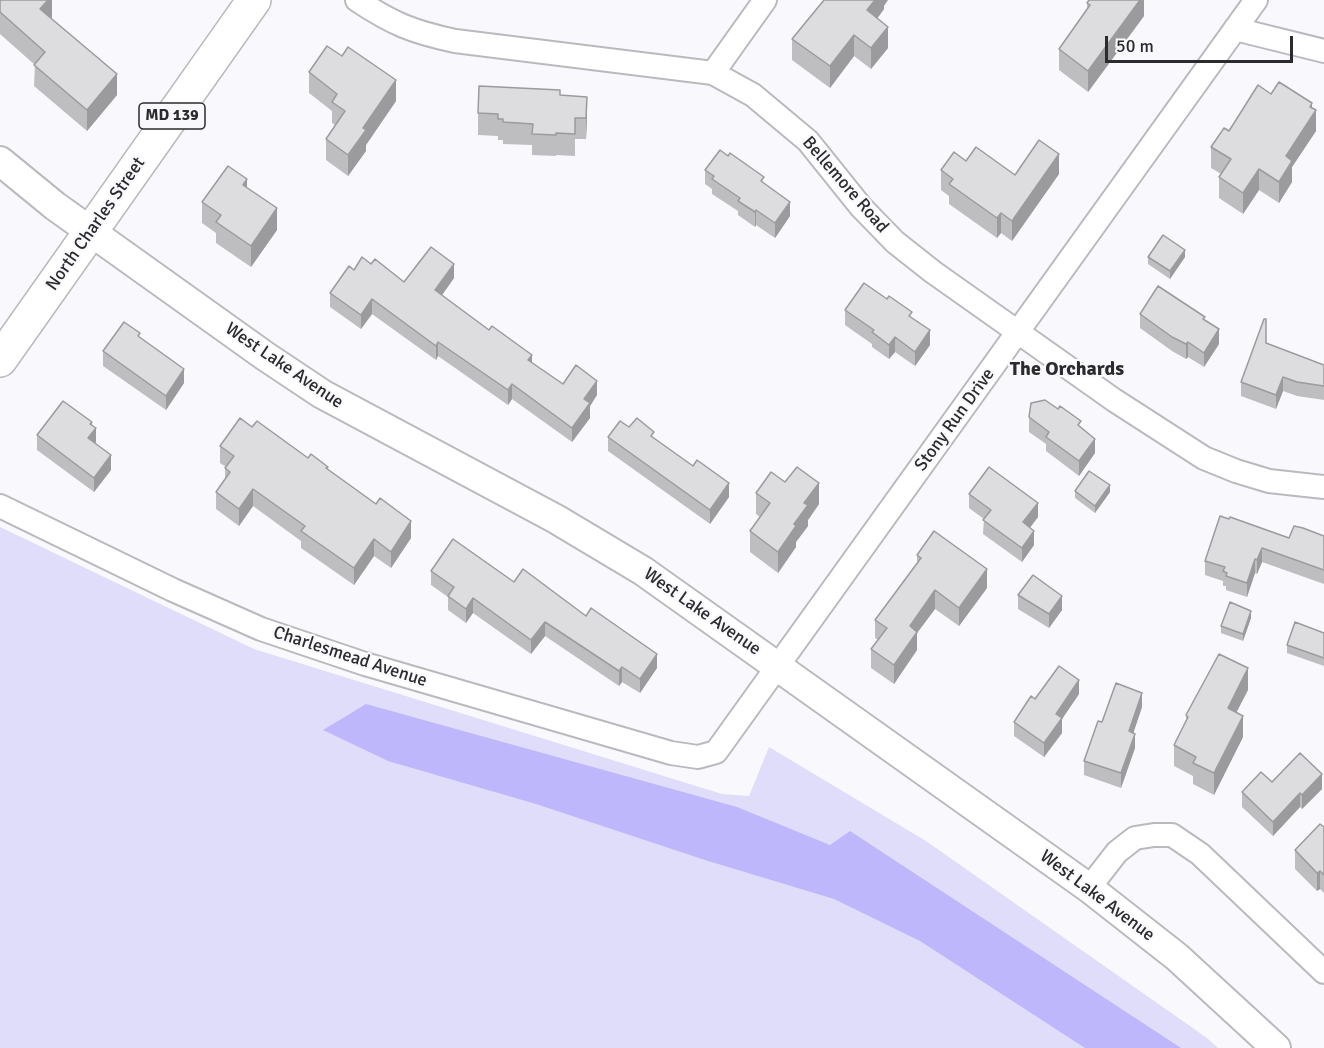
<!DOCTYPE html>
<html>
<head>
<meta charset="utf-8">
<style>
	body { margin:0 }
	#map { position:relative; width:1324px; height:1048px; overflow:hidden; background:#f9f9fd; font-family:Signika,sans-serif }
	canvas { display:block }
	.scale { position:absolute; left:1105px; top:36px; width:188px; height:27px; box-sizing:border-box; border:3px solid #2b2b2d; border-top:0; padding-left:8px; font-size:18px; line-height:21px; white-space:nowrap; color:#2b2b2d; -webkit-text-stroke:4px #f9f9fd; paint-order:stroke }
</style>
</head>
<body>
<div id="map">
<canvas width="1324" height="1048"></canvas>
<div class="scale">50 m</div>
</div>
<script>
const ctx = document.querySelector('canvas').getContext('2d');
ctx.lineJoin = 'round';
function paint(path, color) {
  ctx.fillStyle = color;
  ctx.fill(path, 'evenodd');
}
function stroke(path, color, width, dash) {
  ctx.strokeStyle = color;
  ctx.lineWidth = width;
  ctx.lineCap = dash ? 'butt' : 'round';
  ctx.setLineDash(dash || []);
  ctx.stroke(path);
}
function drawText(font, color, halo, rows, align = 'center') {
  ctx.font = font + ' Signika,sans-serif';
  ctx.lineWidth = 4.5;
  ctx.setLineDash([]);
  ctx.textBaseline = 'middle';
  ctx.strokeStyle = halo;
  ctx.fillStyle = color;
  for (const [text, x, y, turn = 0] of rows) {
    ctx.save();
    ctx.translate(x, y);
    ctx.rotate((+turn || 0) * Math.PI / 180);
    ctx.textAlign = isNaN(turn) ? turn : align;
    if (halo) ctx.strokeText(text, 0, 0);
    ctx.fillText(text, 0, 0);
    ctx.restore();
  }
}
paint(new Path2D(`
	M0,527L254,649L722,794L749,796L769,747L926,841L1207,1038L1218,1048H0Z`), '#dfddf9');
paint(new Path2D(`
	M366,704L737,807L830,845L850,831L1181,1048H1085L920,941L834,899L705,860L536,804L388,761L323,730Z`), '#bfb7fc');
const minor = new Path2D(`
	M357,0C393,24 413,32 455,41L713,73L753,95L808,141L861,207L895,242L933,272L1114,400L1204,458L1236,471L1269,481L1324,487
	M1235,29L1324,51
	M713,73L765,0
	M0,506L173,590L261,629L365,664L671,753L698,757L716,752L1256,0
	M1089,888L1117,852L1135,838L1154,835H1172L1200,854L1324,972`);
const tertiary = new Path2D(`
	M0,161L55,206L265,356L322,394L556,519L643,571L1089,888L1177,957L1276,1048`);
const primary = new Path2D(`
	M0,360L254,0`);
stroke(minor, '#bababe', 26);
stroke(tertiary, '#bababe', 32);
stroke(primary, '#bababe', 36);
stroke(minor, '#fff', 22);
stroke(tertiary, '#fff', 28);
stroke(primary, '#fff', 33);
paint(new Path2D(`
	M0,0H52V17L51,18L117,95L87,131L34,86L35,65L0,34Z
	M1144,0V16L1088,92L1059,70V49L1087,9V3Z
	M884,6V9L877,19L888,48L871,69L854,56L830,88L792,60V39Z
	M309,72L396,101L366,145V151L348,176L326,160V139L335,125L332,123V111L309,93Z
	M1271,94L1312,108L1316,131L1292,167V182L1279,203L1259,190L1243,214L1219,198V177L1221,174L1211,168V147Z
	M560,95L587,118L586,139H575V156L556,155V156L532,155V145L503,144V140H498V136L478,135V113Z
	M966,161L1015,175L1059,174L1012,241L1001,233L997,238L949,204V196L941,190V170Z
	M705,170L764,183L790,216L775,238L756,225L755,227L738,215V211L712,194V189L705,184Z
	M247,188L277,230L251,267L216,243V233L202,223V202Z
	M1148,257H1185L1170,279L1148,264Z
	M371,264L404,282L454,278L442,295L532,363L563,384L597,395L590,406V418L572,442L512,399L508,405L438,356L436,360L372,314L361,329L330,307V293L354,270Z
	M845,310L912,318L930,345L915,366L895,352L889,359L872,347V344L845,325Z
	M1140,314L1205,320L1219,344L1204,367L1188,357L1186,359L1172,351L1140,328Z
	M140,337L184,383L166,410L103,366V351Z
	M1266,343L1324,365V400L1297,396L1283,391L1276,409L1241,396V382Z
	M1029,417L1081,427L1095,453L1079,476L1046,451V444L1029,432Z
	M92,425L96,442L95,443L111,470L94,492L37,450V435Z
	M252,427L328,469L411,538L391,568L374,556L354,585L301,548V541L253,506L239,526L216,509V492L225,479V468L226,467L220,463V446Z
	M629,427L654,438L729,497L710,524L608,451V437Z
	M785,482L819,504L808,520V526L796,542V547L778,573L750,552V531L760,517L756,514V493Z
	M1075,491L1110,492L1095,513L1075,498Z
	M969,494L1038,517L1030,527L1034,545L1022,562L983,534L984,519L969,508Z
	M1324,536V584L1262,562L1257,574L1255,573L1247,597L1226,590V586H1223V581L1205,575V561L1289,538Z
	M917,555L987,588L959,626L935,609L917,633V650L894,684L871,668V649L878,640L875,638V620L917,563Z
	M431,571L514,582L657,668L640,693L622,682L619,686L545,636L531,654L473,613L466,623L448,610V597L431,585Z
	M1018,595L1062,610L1049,628L1018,609Z
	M1251,618L1243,641L1221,633V626Z
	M1324,633V666L1287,653V645Z
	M1248,690L1236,712L1243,737L1214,795L1193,784V776L1174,766V745L1186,721V715Z
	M1079,694L1062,719V733L1044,757L1014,736V722L1035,699Z
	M1142,707L1133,733L1135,748L1121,788L1084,775V761L1102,722Z
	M1272,782L1322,789L1302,809L1300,807L1273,836L1242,807V792Z
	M1324,827V893L1320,889L1317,891L1295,869V850Z`), '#bebec1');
paint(new Path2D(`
	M48,0H52V17L40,30V9Z
	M875,0H888L884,6V9L867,32V10Z
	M1140,0H1144V16L1088,92V71Z
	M888,27V48L871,69V48Z
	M854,35V56L830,88V66Z
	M117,74V95L87,131V110Z
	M396,80V101L366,145V151L348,176V155L363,128Z
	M587,97V118L586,139V118Z
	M1312,103V116L1316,110V131L1292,167V182L1279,203V182L1286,156Z
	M1059,154V174L1012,241V221Z
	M1259,169V190L1243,214V193Z
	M247,179V200L243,185Z
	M790,202V216L775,238V223Z
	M277,208V230L251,267V246Z
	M756,210V225L755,227V212Z
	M1001,213V233L997,238V218Z
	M1185,250V257L1170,279V271Z
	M454,264V278L435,305V290Z
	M372,299V314L361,329V315Z
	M1219,329V344L1204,367V353Z
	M930,330V345L915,366V352Z
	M895,337V352L889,359V345Z
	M438,342V356L436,360V346Z
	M1188,342V357L1186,359V344Z
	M532,355V369L528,360Z
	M184,369V383L166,410V396Z
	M1283,377V391L1276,409V395Z
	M597,381V395L590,406V418L572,442V428L584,399Z
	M512,384V399L508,405V390Z
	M92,422V433L96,428V442L88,452V438L90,424Z
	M1095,439V453L1079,476V461Z
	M111,455V470L94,492V478Z
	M729,483V497L710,524V510Z
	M819,483V504L808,520V526L796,542V547L778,573V552L804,503Z
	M1110,485V492L1095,513V506Z
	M253,489V506L239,526V509Z
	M1038,503V517L1023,537V522Z
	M411,521V538L391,568V552Z
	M1034,531V545L1022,562V548Z
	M374,539V556L354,585V568Z
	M1262,548V562L1257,574V560Z
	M1255,559V573L1247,597V583Z
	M987,569V588L959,626V608Z
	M935,590V609L917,633V650L894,684V665L910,626Z
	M1062,596V610L1049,628V614Z
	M473,598V613L466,623V609Z
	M1251,611V618L1243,641V634Z
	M545,622V636L531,654V640Z
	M657,654V668L640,693V679Z
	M622,667V682L619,686V671Z
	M1248,668V690L1228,729V708Z
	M1079,680V694L1062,719V733L1044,757V743L1056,714Z
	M1142,693V707L1129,746V731Z
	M1243,716V737L1214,795V773Z
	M1135,734V748L1121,788V773Z
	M1322,774V789L1302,809V795Z
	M1300,793V807L1273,836V822Z
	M1320,871V889L1317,891V873Z`), '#9b9b9d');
const building = new Path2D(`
	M0,0H48L40,9L117,74L87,110L34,65L45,52L0,12Z
	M824,0H875L867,10L888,27L871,48L854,35L830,66L792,39Z
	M1089,0H1140L1088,71L1059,49L1090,5L1087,3Z
	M327,46L342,56L348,47L396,80L363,128L366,130L348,155L326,139L345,111L332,102L337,94L309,72Z
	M1279,82L1312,103L1310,107L1316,110L1286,156L1292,161L1279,182L1259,169L1243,193L1219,177L1231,159L1211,147L1224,128L1229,131L1258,85L1271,94Z
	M479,86L560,90V95L587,97L586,118H575V134L556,133V135L532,134L533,124L503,122V119H498V114L478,113Z
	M1039,140L1059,154L1012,221L1001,213L997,218L949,184L953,179L941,170L954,152L966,161L976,147L1015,175Z
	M720,150L728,156L730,153L764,177L761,181L790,202L775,223L756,210L755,212L738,201L740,198L712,179L714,176L705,170Z
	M228,166L247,179L243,185L277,208L251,246L216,222L221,215L202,202Z
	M1163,235L1185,250L1170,271L1148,257Z
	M431,247L454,264L435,290L489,330L492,326L532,355L528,360L563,384L576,365L597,381L584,399L590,403L572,428L512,384L508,390L438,342L436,346L372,299L361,315L330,293L349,266L354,270L362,257L371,264L375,259L404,282Z
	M864,283L887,299L889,296L912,312L909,316L930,330L915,352L895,337L889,345L872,332L874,330L845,310Z
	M1158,286L1205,317L1203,319L1219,329L1204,353L1188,342L1186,344L1172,337L1140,314Z
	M1264,319H1266V343L1324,365V386L1297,382L1283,377L1276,395L1241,382Z
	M124,322L140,333L138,336L184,369L166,396L103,351Z
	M1045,400L1058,409L1060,406L1081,421L1078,425L1095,439L1079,461L1046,437L1049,432L1029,417L1031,403Z
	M63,401L92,422L90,424L96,428L88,438L111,455L94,478L37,435Z
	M240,418L252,427L257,421L308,458L311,454L328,467L326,468L376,504L380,498L411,521L391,552L374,539L354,568L301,531L305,526L253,489L239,509L216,492L230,472L225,468L234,456L220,446Z
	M637,418L654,432L651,436L693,466L697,460L729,483L710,510L608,437L620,421L629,427Z
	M797,467L819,483L804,503L808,505L794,524L796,526L778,552L750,531L770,503L756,493L771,472L785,482Z
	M989,467L1038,503L1023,522L1034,531L1022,548L983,520L991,510L969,494Z
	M1089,471L1110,485L1095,506L1075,491Z
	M1220,516L1229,519L1230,517L1289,538L1294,526L1303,528L1324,536V570L1262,548L1257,560L1255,559L1247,583L1226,576L1227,573L1223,571L1225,567L1205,561Z
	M934,531L987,569L959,608L935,590L910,626L917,632L894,665L871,649L887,628L875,620L921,558L917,555Z
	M453,539L514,582L523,569L586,616L591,608L657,654L640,679L622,667L619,671L545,622L531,640L473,598L466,609L448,596L454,587L431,571Z
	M1033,575L1062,596L1049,614L1018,595Z
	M1230,602L1251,611L1243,634L1221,626Z
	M1295,622L1324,633V658L1287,645Z
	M1219,654L1248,668L1228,708L1243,716L1214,773L1193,763L1196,757L1174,745L1188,717L1186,715Z
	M1059,666L1079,680L1056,714L1062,718L1044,743L1014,722L1031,696L1035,699Z
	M1116,683L1142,693L1129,731L1135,734L1121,773L1084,761L1098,721L1102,722Z
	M1300,753L1322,774L1302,795L1300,793L1273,822L1242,792L1261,772L1272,782Z
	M1320,824L1324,827V875L1320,871L1317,873L1295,850Z`);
paint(building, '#dddde0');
stroke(building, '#9b9b9d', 1.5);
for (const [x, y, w] of [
	[172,116,66]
]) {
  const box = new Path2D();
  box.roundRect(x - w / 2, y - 13, w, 26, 4.5);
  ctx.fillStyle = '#f9f9fd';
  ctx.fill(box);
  stroke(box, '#2b2b2d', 1.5);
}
drawText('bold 16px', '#2b2b2d', null, [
	["MD 139",172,116]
]);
drawText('18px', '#2b2b2d', '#f9f9fd', [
	["Bellemore Road",845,185,49],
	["North Charles Street",96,224,-55],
	["West Lake Avenue",284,366,34],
	["Stony Run Drive",955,420,-54],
	["West Lake Avenue",702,612,35],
	["Charlesmead Avenue",350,657,18],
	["West Lake Avenue",1097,896,37]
]);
drawText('bold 20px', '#2b2b2d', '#f9f9fd', [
	["The Orchards",1067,370]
]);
</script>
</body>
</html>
